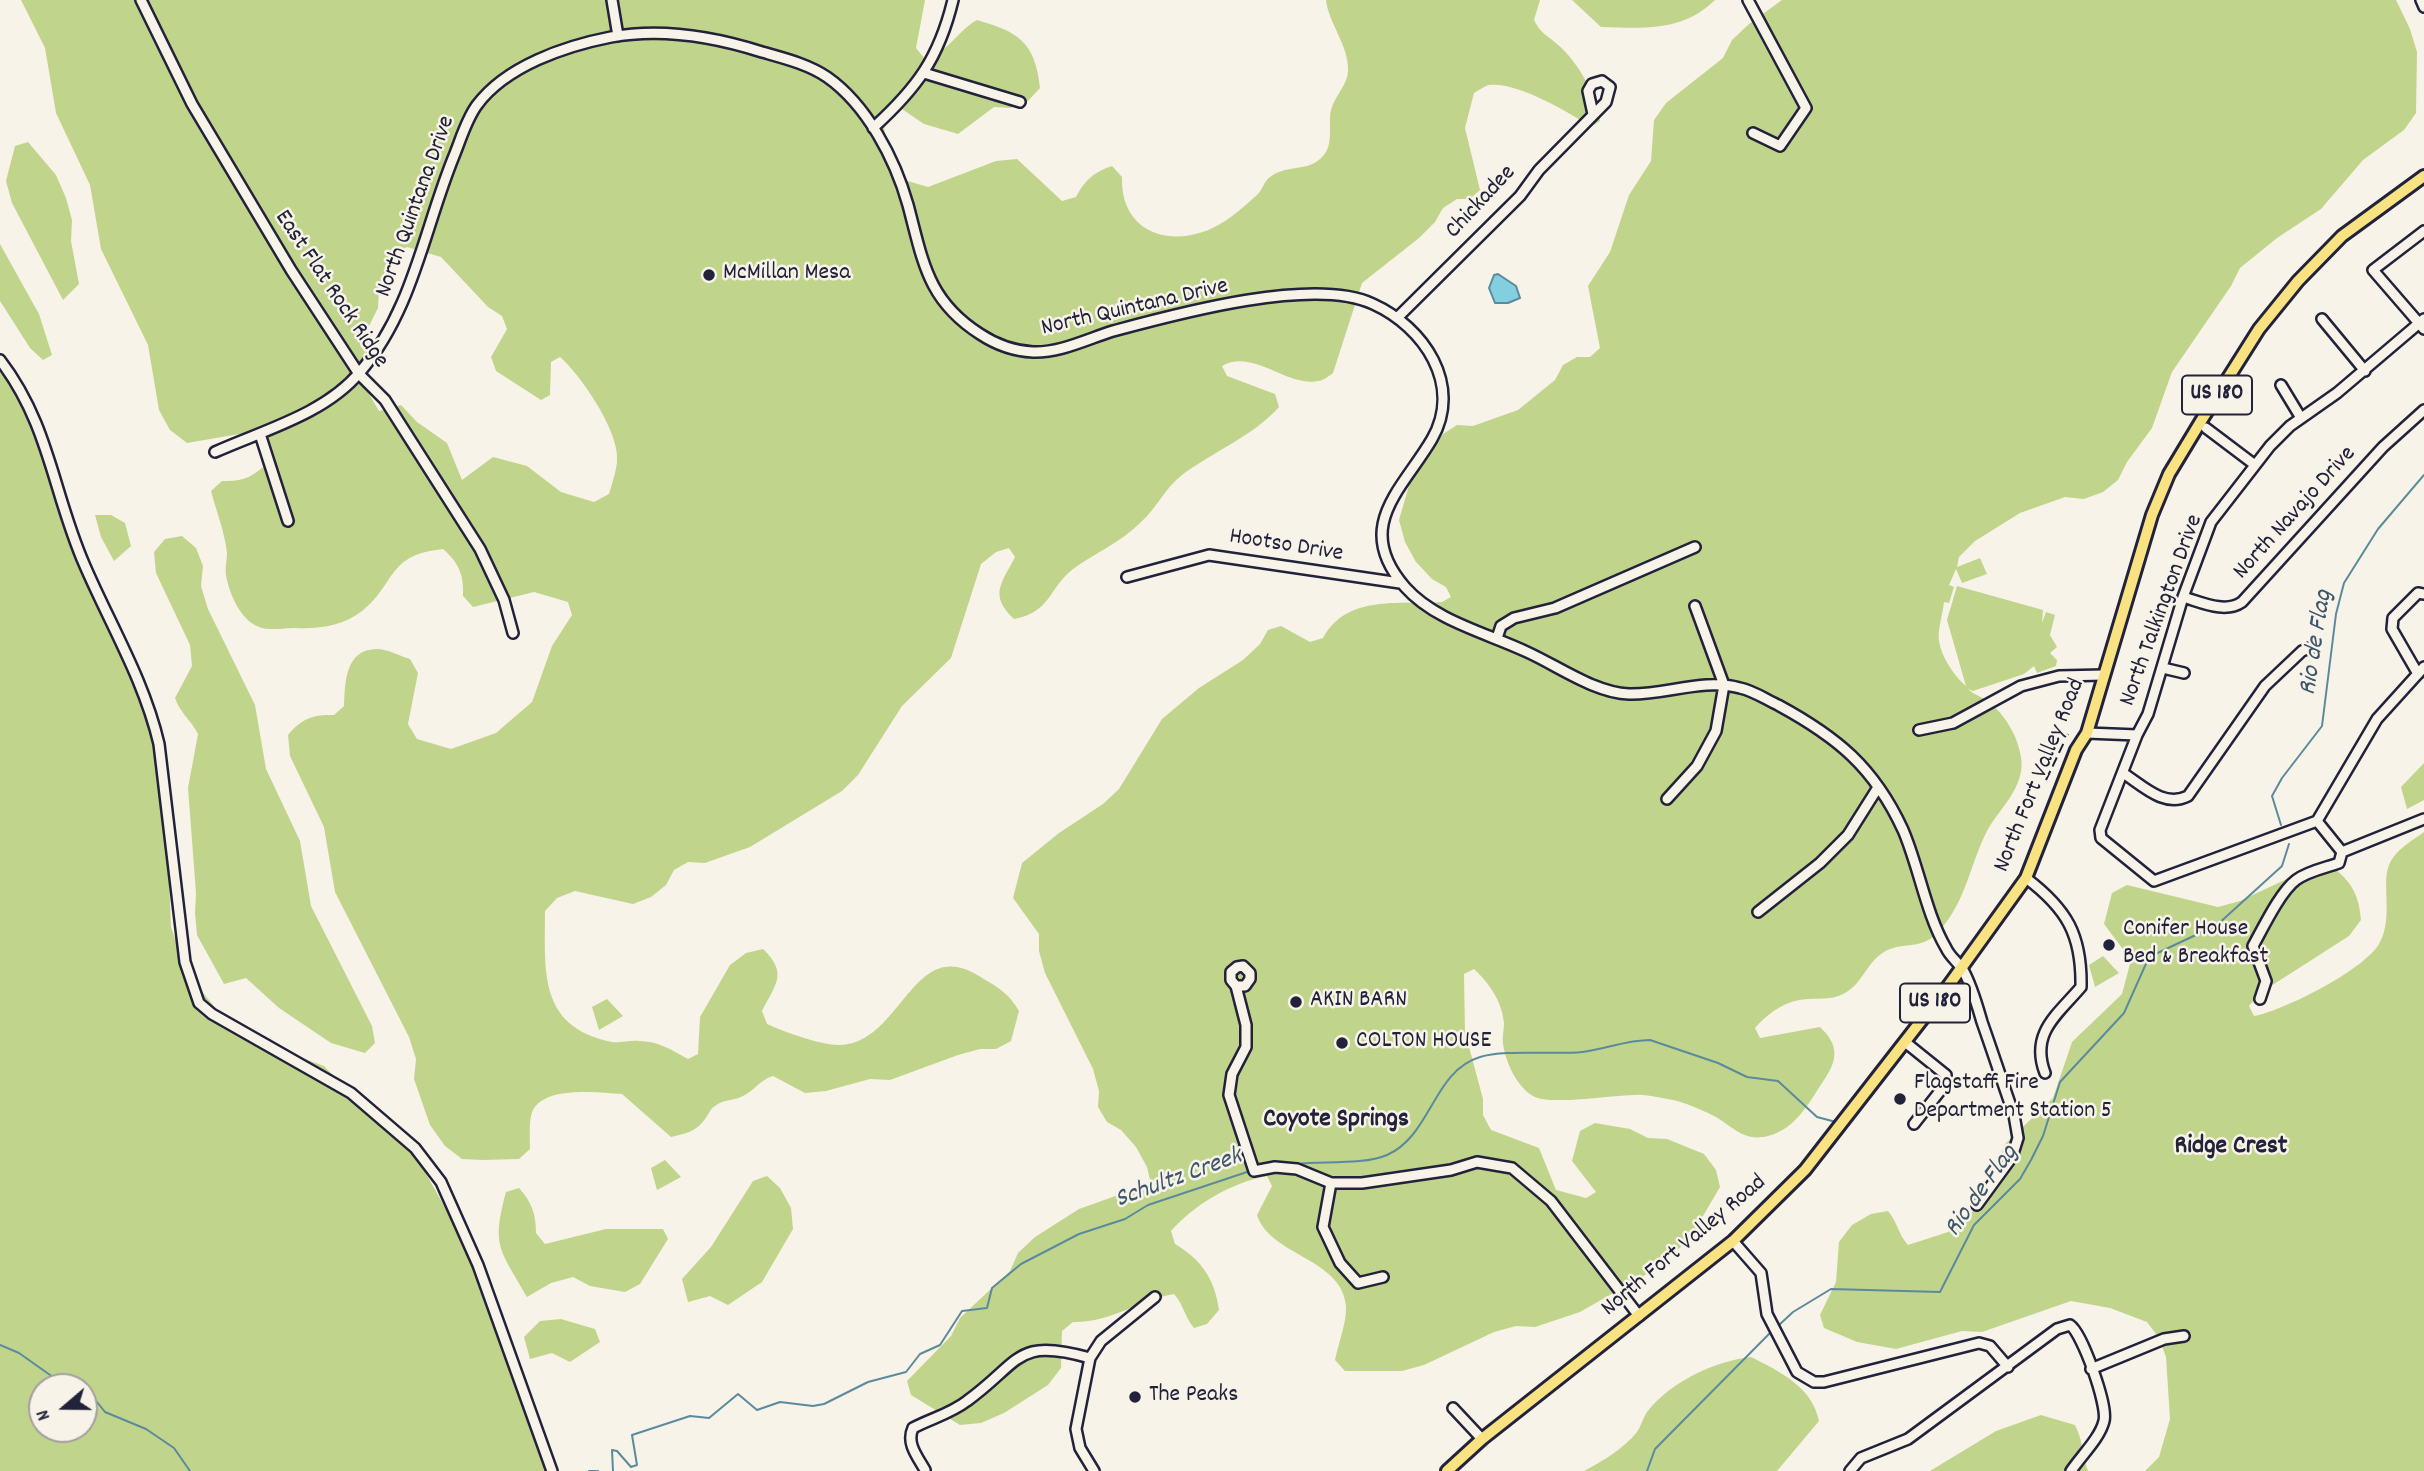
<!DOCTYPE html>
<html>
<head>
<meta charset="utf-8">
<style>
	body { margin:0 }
	#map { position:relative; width:2424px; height:1471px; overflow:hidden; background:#f7f3e8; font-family:Dekko,sans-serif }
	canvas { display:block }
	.north { position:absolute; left:28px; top:1373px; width:70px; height:70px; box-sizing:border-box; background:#f7f3e8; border:2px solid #a29fa3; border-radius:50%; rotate:250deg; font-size:19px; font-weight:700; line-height:28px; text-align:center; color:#22223b }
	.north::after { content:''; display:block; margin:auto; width:24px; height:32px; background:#22223b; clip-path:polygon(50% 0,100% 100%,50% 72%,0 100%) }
</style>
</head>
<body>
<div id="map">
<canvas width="2424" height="1471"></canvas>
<div class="north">N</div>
</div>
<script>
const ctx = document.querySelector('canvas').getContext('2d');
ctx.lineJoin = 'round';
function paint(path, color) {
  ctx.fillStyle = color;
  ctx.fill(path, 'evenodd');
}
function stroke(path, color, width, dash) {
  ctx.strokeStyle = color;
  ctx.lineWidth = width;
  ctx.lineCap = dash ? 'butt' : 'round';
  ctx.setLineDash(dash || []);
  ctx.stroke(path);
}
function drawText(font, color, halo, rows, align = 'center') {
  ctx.font = font + ' Dekko,sans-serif';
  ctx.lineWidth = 5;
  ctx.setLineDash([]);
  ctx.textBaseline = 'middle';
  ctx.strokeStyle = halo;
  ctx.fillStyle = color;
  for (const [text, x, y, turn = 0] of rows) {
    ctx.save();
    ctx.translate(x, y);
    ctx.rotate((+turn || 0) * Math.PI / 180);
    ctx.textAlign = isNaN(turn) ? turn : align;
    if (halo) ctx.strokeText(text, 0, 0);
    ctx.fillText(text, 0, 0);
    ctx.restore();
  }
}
paint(new Path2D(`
	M21,0H925L916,48L925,59C950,51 956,32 977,20C1018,32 1035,41 1040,88L1028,101L1010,108L994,107L958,134L924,124L893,103L884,108L885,162L894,177L928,187L996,161L1017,159L1062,201L1076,197C1085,180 1094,172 1112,166L1122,177C1120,238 1180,251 1225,221C1236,214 1248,203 1258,194C1263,189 1264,181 1270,177C1288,163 1312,174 1326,152C1333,141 1328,122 1331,110C1334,97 1348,84 1348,71C1349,45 1329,25 1326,0H1540L1534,20C1542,35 1546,34 1557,44C1580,64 1594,92 1600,121L1591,127C1569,112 1516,81 1489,85C1484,86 1478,91 1474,93L1465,128L1480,190L1470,199H1457L1443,208L1435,222L1419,238L1362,283L1333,373C1329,376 1323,381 1318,381C1286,387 1253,348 1222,366L1227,376L1275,394L1279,407C1252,437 1214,451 1182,475C1164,489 1157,508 1140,523C1121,542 1095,553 1073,569C1048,589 1051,612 1014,619C989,595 1001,584 1015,557L1009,548L996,552L981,564L951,658L902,706L858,775L842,791L750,847L705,863L688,862L674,870L666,885L651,897L633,904L575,891L557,898L545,911C545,972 538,1027 612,1042C621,1043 630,1040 639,1041C658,1041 672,1050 688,1059L698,1054L700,1017L730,965L746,953L763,949C788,973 776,984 762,1011L767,1024C785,1032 820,1045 839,1045C902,1044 912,934 979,976C996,986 1009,993 1019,1011L1011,1041L996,1049H980L958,1055L890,1080L870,1079L826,1091L805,1093L773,1076C759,1080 755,1091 741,1097C732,1101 724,1099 715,1106C710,1109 709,1114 705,1119C697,1131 685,1134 671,1137L622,1094C599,1093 538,1084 531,1116C529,1126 530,1139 530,1149L519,1159L482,1160L462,1159L445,1146L430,1125L414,1079L416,1059L409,1037L335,892L324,827L290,756L288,735C301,719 313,714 334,715L344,706C345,683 345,649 377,649C387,649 400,656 410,659L418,673L408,724L417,739L451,749L496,733L532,702L552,646L572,615L568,602L534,592L473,607L463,596C464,575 459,563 443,549C386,555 397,583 362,611C343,626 320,629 296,628C286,628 268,631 259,627C240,620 229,593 226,575C225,567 227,560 227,553C225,533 216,510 211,491L222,481C242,482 254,477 268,462L264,444L251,432L187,443L170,430L159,410L148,345L101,249L90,185L56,113L45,48ZM407,247L441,257L488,307L502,316L507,329L491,357L496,371L541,400L550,395L551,362L560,357C581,375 621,434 617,462C616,472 612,484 609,494L594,502L561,492L527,466L493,457L462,480L447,443L417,422L401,405L379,411L365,387L359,365L368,347L369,326L378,308L379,288L392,255Z
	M1572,0H1715C1682,32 1645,28 1601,27Z
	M1782,0H2396L2410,29L2417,52L2416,113L2404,130L2363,160L2321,209L2277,238L2240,268L2231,286L2172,372L2152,428L2127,462L2118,480L2103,492L2084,499L2065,497L2020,513L1975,541L1959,557L1957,567L1980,558L1987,574L1962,583L1956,569L1949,585L1954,587L1949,603L1944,602C1943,612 1940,621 1939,631C1936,649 1952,674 1966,686L1947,620L1957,586L2043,610L2042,623L2046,612L2055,615L2050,635L2057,647L2050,653L2057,660L2056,666L2037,673L2034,666L2024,674L1973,691L1968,689C1974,695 1983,697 1990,703C2006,716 2018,737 2021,757C2026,788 1998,809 1986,833C1969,867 1965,907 1934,936C1920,949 1900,942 1884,952C1866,963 1863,983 1845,993C1832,1000 1823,998 1809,999C1787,999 1768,1013 1755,1028L1760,1038L1820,1027C1837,1043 1839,1057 1826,1077C1811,1099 1797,1129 1768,1136C1745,1142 1734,1128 1716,1117C1709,1113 1686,1103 1677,1101C1668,1099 1644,1094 1636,1095C1614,1095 1553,1105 1535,1097C1517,1088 1506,1063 1503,1044C1502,1037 1504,1030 1504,1023C1502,1001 1489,983 1474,969L1464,974L1465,1032L1483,1099V1115L1491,1130L1539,1148L1556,1190L1586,1198L1596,1192L1572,1161L1580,1131L1595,1123L1630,1129L1648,1138L1667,1139L1704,1154L1716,1170L1720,1187L1689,1240L1652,1271L1580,1312L1535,1327L1516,1326L1494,1332L1424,1365L1402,1371H1345L1335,1360C1338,1344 1347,1322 1346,1306C1342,1258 1270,1256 1257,1215L1272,1186L1267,1176C1231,1183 1195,1204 1171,1231L1175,1244C1202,1260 1215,1280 1219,1310L1207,1324L1194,1328C1184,1316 1184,1305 1174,1294C1139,1300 1110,1323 1073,1322L1062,1331L1061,1368L1048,1385L1004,1413L981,1423L960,1425L911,1395L907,1381L951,1336L960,1318L1010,1271L1018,1253L1035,1237L1079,1209L1124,1193H1140L1151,1184L1147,1167L1136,1147L1121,1130L1107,1122L1098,1107L1099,1091L1093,1069L1045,973L1039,951V934L1013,898L1022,863L1059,833L1103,804L1119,789L1162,719L1199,688L1243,660L1260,644L1268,630L1281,626L1310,642L1323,638C1347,594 1399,605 1442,602L1451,597L1446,587L1432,579L1416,562L1405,542L1399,520L1410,482L1443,434L1457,425L1473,426L1518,410L1555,380L1563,365L1577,357H1590L1600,348L1588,286L1610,252L1629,195L1651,161L1654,120L1666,103L1723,58L1732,40L1749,24Z
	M28,142L56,175L66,198L72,220L71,241L79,284L63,300L12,203L6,181L15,146Z
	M0,244L39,314L52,355L43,360L30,348L0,301Z
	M0,357L46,439L62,485L61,505L77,551L142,672L165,782L171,927L187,973L217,1010L235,1020L269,1046L324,1066L372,1116L390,1126L420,1163L489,1286L505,1331L504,1352L510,1374L558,1471H0ZM42,1387H84V1429H42Z
	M95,515H111L125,523L131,546L114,561L101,537Z
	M182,536L196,548L203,566L201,586L208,609L255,705L266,769L300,841L311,906L372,1026L375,1043L365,1053L331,1043L279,1008L246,978L224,984L197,935L195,913L196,893L188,788L198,734C191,720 180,713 175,698L192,666L190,645L156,573L154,552L165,539Z
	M2424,763V800L2407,809L2401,787Z
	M2424,832V1471H2145L2159,1457L2170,1419L2166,1357L2159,1338L2147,1322L2110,1308L2071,1301L1982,1332L1962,1331L1896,1349L1857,1342L1824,1328L1820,1315L1836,1282L1839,1242L1852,1225L1871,1214L1888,1211C1898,1223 1898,1234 1908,1245L1948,1232L1984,1202L2004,1145L2053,1098L2072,1042L2122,994L2131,960L2104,924L2112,893L2127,885L2218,907L2240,901L2310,868L2331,866C2351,881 2359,894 2361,920L2349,936L2260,993L2249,1006L2254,1016C2283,1011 2364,970 2379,944C2394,918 2381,885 2389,865C2395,850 2412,841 2424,832Z
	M2103,956L2119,973L2095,987L2089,965Z
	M607,999L623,1016L599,1030L592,1007Z
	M665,1160L681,1177L657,1190L651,1168Z
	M767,1176L780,1188L791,1208L793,1229L762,1282L728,1305L710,1296L688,1302L682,1279L711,1247L753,1181Z
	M519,1188C532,1202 536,1215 536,1233L545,1244L606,1229H663L668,1239L640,1284L625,1292L590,1286L573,1277L551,1283L527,1297C500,1249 491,1247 506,1192Z
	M561,1319L595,1329L600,1342L570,1362L552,1353L530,1359L524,1337L540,1321Z
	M1751,1357C1781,1372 1812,1387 1819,1421L1777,1471H1584C1603,1461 1623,1449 1637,1432C1641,1426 1643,1418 1647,1412C1670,1382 1715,1361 1751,1357Z
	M2041,1415L2075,1425C2083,1440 2082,1455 2088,1471H1930L1996,1431Z`), '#c0d58b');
const water = new Path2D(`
	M1498,274L1516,286L1520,298L1508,303H1495L1489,288L1494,275Z`);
paint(water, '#81cfdf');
stroke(water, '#5b8a9d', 2);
stroke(new Path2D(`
	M2281,825L2272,796L2282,778L2322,726L2336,614L2344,583L2378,529L2424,475
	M1297,1164C1323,1161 1364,1165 1387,1155C1431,1136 1433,1071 1480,1057C1503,1049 1555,1055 1582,1052C1605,1049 1627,1040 1650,1040L1718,1063L1747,1077L1778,1081L1817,1117L1836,1122
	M1778,1326L1793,1312L1831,1289L1940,1292L1974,1225L2020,1179L2031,1160L2043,1136L2060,1082L2124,1013L2149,957L2217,925L2282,866L2289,844
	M0,1345L19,1353L67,1387
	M84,1396L97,1402L105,1412L146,1429L174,1448L190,1471
	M589,1471H598
	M613,1471L612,1450L617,1451L631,1467L637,1465L632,1435L690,1416L709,1418L738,1394L757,1410L780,1402L813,1406L824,1404L868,1382L906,1372L920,1354L940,1345L962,1311L987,1308L992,1288L1021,1264L1079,1234L1125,1219L1148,1205L1250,1171
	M1647,1471L1655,1449L1771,1332`), '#5b8a9d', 2);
const minor = new Path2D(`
	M141,0L192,104L291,270L359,374L385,400L480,549L504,600L513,633
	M612,0L618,36
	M1748,0L1806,108L1780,146L1753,133
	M2421,0L2424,7
	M924,73L1020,102
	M873,128C917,88 939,58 953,0
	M2424,231L2373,270L2424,329
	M1397,318L1520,196L1539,170L1606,102L1610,87L1602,81L1592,84L1588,91L1593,114
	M2322,319L2365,371
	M2424,319L2337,393L2290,426L2270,446L2211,522L2183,597L2148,714L2137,735L2100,830L2101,838L2154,881L2317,821L2377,719L2424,667
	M0,360C50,425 53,494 85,566C111,626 144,680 159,744L185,962L199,1003L212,1014L351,1093L415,1148L441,1182L478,1265L552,1471
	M2281,385L2301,418
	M2206,428L2255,465
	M260,434L288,521
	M215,452C264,430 325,414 360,372C413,310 424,229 454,156C461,139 466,120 477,105C506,66 565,46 611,37C660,28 715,37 762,52C783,58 808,64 827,77C867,105 895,159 908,205C923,261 927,300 980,334C995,344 1014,351 1033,352C1060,353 1087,339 1113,331C1176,314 1314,276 1373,304C1424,327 1463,385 1432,439C1403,489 1352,526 1405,587C1435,621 1487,633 1527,652C1558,666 1595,693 1629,694C1667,695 1702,678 1740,688C1754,691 1765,699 1778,705C1837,737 1874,767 1903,830C1919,867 1926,914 1946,948C1950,957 1958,962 1963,970C1972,986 1977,1005 1982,1022C1993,1053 2003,1084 2014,1115L2018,1138L2012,1157L1977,1205
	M1127,577L1209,555L1400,583
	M2183,597C2201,602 2225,614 2242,602L2383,447L2424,410
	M1497,638L1501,626L1514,618L1555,608L1695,547
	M2163,668L2184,673
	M2418,674L2392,629L2393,618L2418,593L2424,594
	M1919,730L1953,723L2021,686L2059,676L2104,675
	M2087,733L2137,735
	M2123,773C2143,786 2164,808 2188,796L2265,686L2302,651L2312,647
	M1667,799L1697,766L1716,731L1724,685L1695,606
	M2342,852L2424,819
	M2026,878C2067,909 2082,935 2081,987C2057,1015 2030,1033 2045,1073
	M1758,912L1820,863L1848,835L1877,789
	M1236,986L1231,980V972L1237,967L1243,966L1250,973V979L1245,986H1236L1246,1025V1047L1232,1074L1229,1095L1254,1171L1275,1167L1297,1169L1331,1183H1362L1451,1170L1477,1162L1512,1168L1551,1201L1639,1316
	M2260,999L2266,981L2253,946C2263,928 2280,892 2296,880C2308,871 2325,868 2339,863L2342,852L2317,821
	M1905,1042L1946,1075L1944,1086L1914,1124
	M1331,1183L1323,1227L1340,1263L1358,1283L1383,1277
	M1733,1241L1761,1273L1767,1314L1797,1372L1814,1382H1824L1979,1343L1990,1346L2008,1367
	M2091,1369L2164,1339L2184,1336
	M1453,1408L1482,1439
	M925,1470C917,1456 906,1443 913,1428C932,1418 950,1414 967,1401C1022,1361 1015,1337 1090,1358
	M1094,1471L1080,1448L1076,1429L1090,1358L1101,1341L1155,1297
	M1850,1471L1861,1458L1908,1439L2057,1329L2070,1325C2082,1333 2108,1405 2104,1421C2100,1438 2081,1456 2071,1471`);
const major = new Path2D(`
	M1447,1471L1482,1439L1733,1241L1805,1170L1949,985L2026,878L2076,750L2087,733L2152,515L2169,474L2201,421L2259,329L2298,281L2342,236L2424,176`);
stroke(minor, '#22223b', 14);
stroke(major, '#22223b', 16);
stroke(minor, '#f7f3e8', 9);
stroke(major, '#f8e281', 10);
stroke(new Path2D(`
	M2046,780L2068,734`), '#22223b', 2, [10, 5]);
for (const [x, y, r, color] of [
	[709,275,7,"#22223b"],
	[2109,945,7,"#22223b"],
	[1296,1002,7,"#22223b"],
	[1342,1043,7,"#22223b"],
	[1900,1099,7,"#22223b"],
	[1135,1397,7,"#22223b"]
]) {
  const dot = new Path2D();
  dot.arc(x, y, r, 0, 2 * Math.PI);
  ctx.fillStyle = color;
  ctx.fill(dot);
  stroke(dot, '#f7f3e8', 2.5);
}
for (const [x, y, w] of [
	[2217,395,70],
	[1935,1003,70]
]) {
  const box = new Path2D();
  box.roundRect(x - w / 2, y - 19.5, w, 39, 5);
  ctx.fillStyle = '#f7f3e8';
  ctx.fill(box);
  stroke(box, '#22223b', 2);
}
drawText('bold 23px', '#22223b', null, [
	["US 180",2217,395],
	["US 180",1935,1003]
]);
drawText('24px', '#22223b', '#f7f3e8', [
	["Chickadee",1482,203,-47],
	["North Quintana Drive",417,207,-70],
	["East Flat Rock Ridge",330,290,56],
	["North Quintana Drive",1135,309,-13],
	["North Navajo Drive",2296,514,-48],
	["Hootso Drive",1286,547,9],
	["North Talkington Drive",2163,611,-70],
	["North Fort Valley Road",2041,776,-68],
	["North Fort Valley Road",1685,1247,-40]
]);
drawText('24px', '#22223b', '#f7f3e8', [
	["McMillan Mesa",723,275],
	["Conifer House",2123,931],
	["Bed & Breakfast",2123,959],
	["AKIN BARN",1310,1002],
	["COLTON HOUSE",1356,1043],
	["Flagstaff Fire",1914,1085],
	["Department Station 5",1914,1113],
	["The Peaks",1149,1397]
], 'left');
drawText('italic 26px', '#3e566c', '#f7f3e8', [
	["Rio de Flag",2318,643,-81],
	["Schultz Creek",1179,1180,-20],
	["Rio de Flag",1983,1192,-54]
]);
drawText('bold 26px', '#22223b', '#f7f3e8', [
	["Coyote Springs",1336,1121],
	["Ridge Crest",2231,1148]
]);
</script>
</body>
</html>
